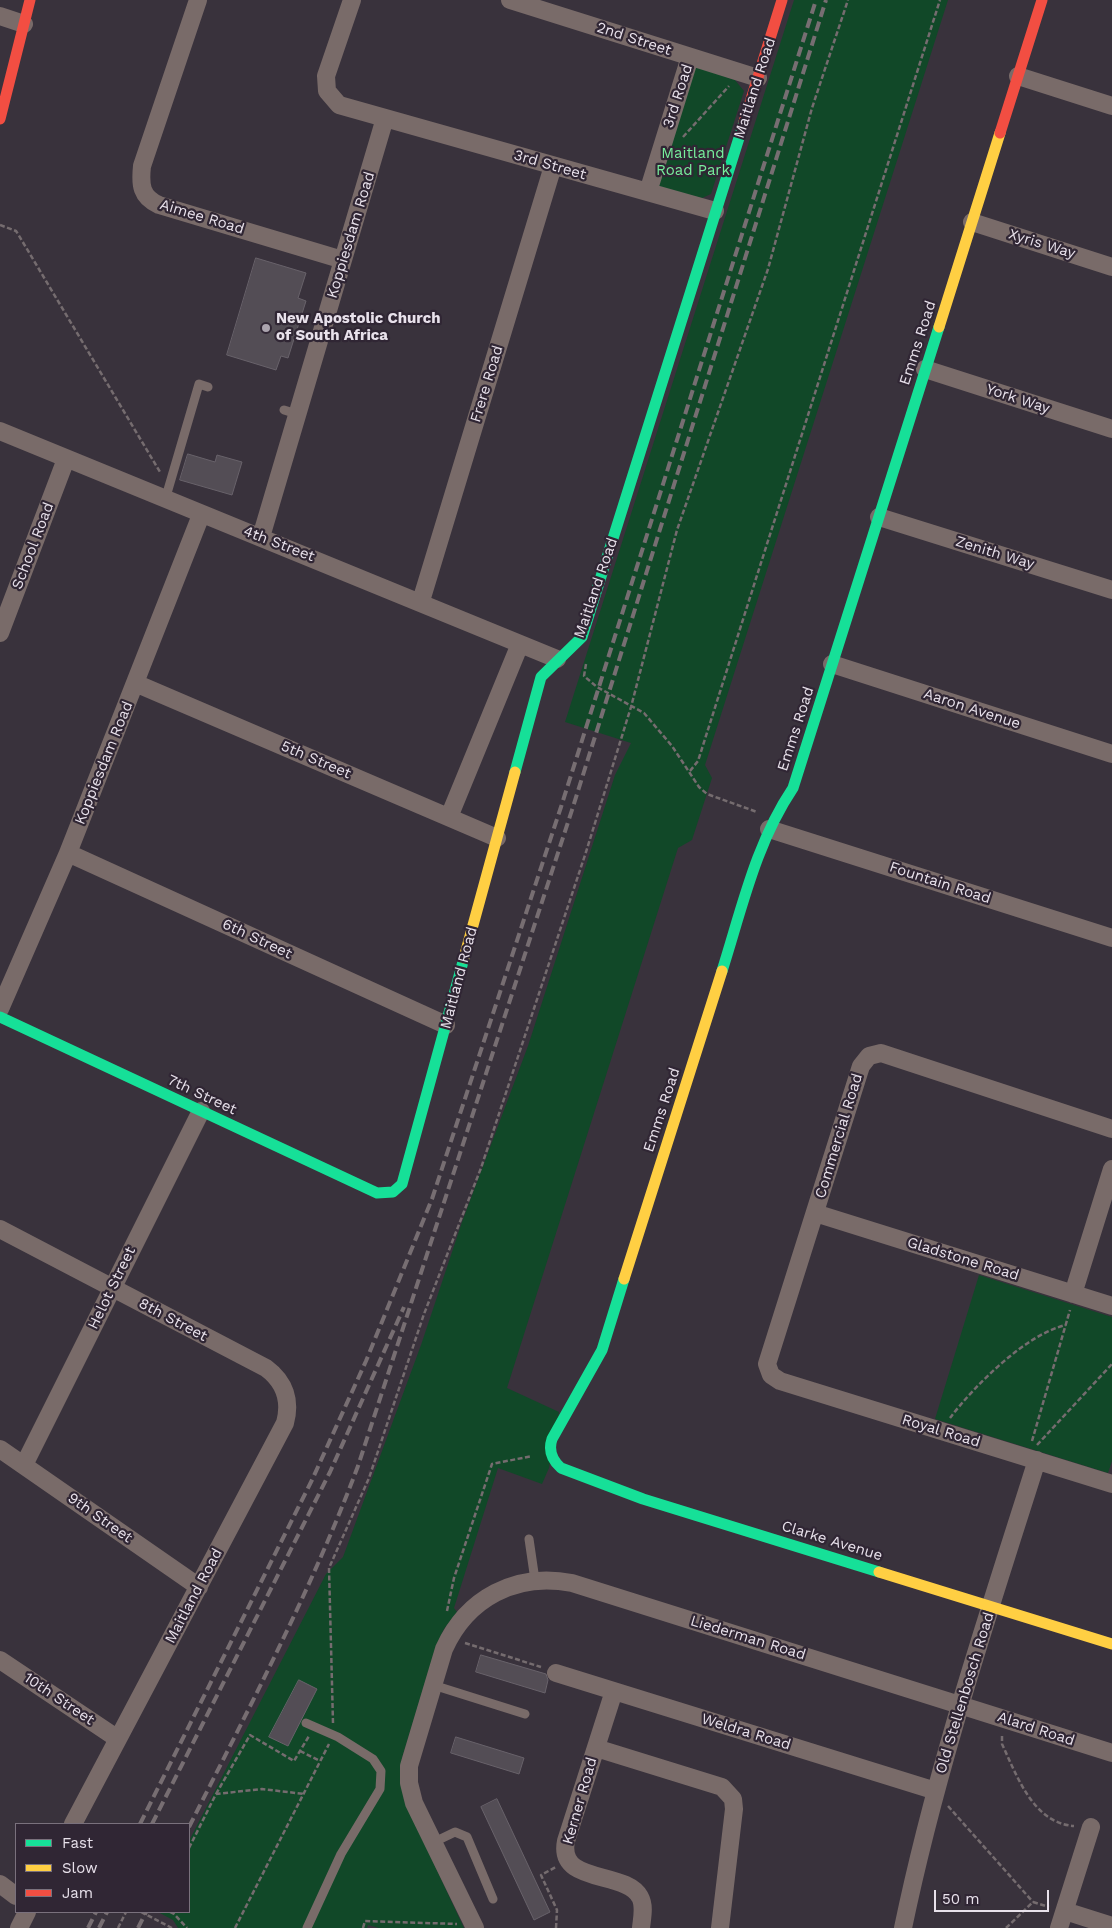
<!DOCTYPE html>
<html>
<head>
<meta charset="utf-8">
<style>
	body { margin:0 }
	#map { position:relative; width:1112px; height:1928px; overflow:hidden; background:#39323c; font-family:"Work Sans",sans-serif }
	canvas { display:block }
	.legend { position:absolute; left:15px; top:1823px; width:175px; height:90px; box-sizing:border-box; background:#302634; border:1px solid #7a717d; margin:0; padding:6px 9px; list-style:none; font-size:15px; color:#e8e1eb }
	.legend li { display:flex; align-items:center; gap:10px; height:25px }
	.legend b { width:25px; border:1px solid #7a717d }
	.scale { position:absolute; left:934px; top:1890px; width:115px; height:22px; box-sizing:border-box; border:2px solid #e8e1eb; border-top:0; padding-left:6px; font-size:15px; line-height:18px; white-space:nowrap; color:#e8e1eb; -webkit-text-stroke:4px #302634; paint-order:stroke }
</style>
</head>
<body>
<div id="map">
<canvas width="1112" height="1928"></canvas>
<ul class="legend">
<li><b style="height:6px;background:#16e098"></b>Fast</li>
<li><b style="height:6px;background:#ffcf43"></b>Slow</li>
<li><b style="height:6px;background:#f24e42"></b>Jam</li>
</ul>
<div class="scale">50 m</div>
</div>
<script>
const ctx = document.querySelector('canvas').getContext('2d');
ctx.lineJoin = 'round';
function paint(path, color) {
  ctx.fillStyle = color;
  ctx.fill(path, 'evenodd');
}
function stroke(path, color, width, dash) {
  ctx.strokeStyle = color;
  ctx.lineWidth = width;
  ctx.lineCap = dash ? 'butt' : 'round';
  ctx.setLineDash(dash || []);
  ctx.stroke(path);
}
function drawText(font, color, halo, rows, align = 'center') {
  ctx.font = font + ' "Work Sans",sans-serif';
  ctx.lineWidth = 4.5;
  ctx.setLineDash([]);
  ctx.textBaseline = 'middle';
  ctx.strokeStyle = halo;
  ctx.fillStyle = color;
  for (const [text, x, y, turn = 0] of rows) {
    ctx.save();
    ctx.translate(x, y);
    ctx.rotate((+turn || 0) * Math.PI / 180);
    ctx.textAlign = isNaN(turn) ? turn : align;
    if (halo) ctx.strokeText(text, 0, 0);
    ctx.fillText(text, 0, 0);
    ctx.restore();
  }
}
paint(new Path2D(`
	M794,0H948L705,765L712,778L692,840L678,848L507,1388L559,1412L549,1468L542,1484L498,1468L454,1608L457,1612L444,1629L436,1646L402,1758L400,1778L404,1800L464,1928H379L368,1925L367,1928H178L173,1920L158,1912H189V1841L326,1574L343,1557L421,1345L462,1222L528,1046L615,775L631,743L565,722Z
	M697,67L735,80L744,91L711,194L702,198L658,188L691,70Z
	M979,1275L1112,1317V1461L1108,1473L935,1419Z`), '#114828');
const building = new Path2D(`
	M256,258L306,273L298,298L306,301L288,358L281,356L276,370L227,355Z
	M188,454L215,462L217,455L242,462L232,495L180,480Z
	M481,1655L546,1674L548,1680L545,1693L476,1672Z
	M299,1680L317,1689L288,1746L269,1737Z
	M456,1737L524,1758L519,1774L451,1753Z
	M497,1799L550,1912L534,1920L481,1807Z`);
paint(building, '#534d55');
stroke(building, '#68626a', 1);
stroke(new Path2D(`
	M683,137L729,86
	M0,225L16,231L18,234L160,472
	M586,664L584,676L597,687L644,713L672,746L699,787L707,794L757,812
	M690,771L698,761L940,0
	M950,1418C974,1386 1026,1334 1066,1325
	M1032,1441L1070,1310
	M1037,1445L1112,1364
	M447,1611L454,1578L492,1464L532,1456
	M465,1643L541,1667
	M333,1723L329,1568L369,1478L424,1314L481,1168L586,852L631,707L677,530L768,269L812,108L848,0
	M1002,1736V1744C1017,1776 1033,1823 1074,1826
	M300,1751L320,1761
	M216,1794L250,1735L294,1761L309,1736
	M948,1806L1033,1902
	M189,1848L216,1794L262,1789L304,1794
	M141,1912L172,1928
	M170,1912L174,1914L187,1928
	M118,1928L126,1912
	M235,1928L329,1744
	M363,1928L365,1921L457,1924
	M556,1928L557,1910L541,1875L556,1867
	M1006,1928L1033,1902L1049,1907`), '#756c6f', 2.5, [5, 2.5]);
stroke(new Path2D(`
	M284,410L297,414
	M165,500L199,384L208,387
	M529,1539L535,1580
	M433,1685L525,1714
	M306,1723L338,1737L373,1759L381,1771L380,1789L341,1854L307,1928
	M432,1843L455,1832L467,1837L493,1899`), '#796b69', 9);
stroke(new Path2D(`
	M198,0L142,166C140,185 141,197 159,205L343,260
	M352,0L326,76L327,91L339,105L715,211
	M510,0L758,78
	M0,16L24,24
	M1018,76L1112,106
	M648,192L690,57
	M972,222L1112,267
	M925,369L1112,429
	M0,431L557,659
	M879,517L1112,590
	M261,537L385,118
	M421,601L553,166
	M0,633L66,459
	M832,664L1112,754
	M135,683L497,838
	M449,817L520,644
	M769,829L1112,938
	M68,853L446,1025
	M0,1009L68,853L201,515
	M1112,1129L881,1053L869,1056L861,1066L767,1364L771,1375L780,1381L1112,1484
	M815,1213L1112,1306
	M0,1229L266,1368C285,1382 291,1401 285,1423L73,1824
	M1073,1294L1112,1169
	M0,1449L199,1587
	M24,1465L201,1111
	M0,1660L118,1739
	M556,1673L936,1791
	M614,1691L566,1841C557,1885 626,1870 640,1897C645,1906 642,1918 641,1928
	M596,1748L722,1787L733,1799L734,1809L720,1928
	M0,1884L16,1896
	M1065,1911L1112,1926
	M19,1928L27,1912
	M475,1928L414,1803L409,1783V1766L444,1649C467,1598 516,1572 572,1583L1112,1753
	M903,1928C936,1769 988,1615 1037,1460
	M1059,1928L1091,1827`), '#796b69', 18);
stroke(new Path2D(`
	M515,772L541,677L582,637L744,122
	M722,971C742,908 756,843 793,788L939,327
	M0,1017L377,1193L393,1192L402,1184L464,958
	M624,1279L602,1350L552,1439C548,1451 552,1460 561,1468L643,1499L879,1572`), '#16e098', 11);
stroke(new Path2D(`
	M939,327L1000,133
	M464,958L515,772
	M624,1279L722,971
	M879,1572L1112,1644`), '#ffcf43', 11);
stroke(new Path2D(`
	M0,119L30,0
	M744,122L782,0
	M1000,133L1042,0`), '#f24e42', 11);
stroke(new Path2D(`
	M140,1824L312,1480L366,1361L432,1199L561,807L816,0
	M152,1824L330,1472L404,1307
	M189,1827C249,1708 311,1591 358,1466L572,810L826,0
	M88,1928L96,1912
	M99,1928L107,1912
	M138,1928L146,1912`), '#776e72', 4, [10, 5]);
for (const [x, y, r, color] of [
	[266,328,5,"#aba4ae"]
]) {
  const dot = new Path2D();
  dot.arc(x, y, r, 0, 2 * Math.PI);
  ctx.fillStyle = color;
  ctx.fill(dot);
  stroke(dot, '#302634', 2);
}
drawText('15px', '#e8e1eb', '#302634', [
	["2nd Street",634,39,18],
	["Maitland Road",755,88,-72],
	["3rd Road",678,96,-72],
	["3rd Street",550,165,16],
	["Aimee Road",202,217,17],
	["Koppiesdam Road",351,235,-73],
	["Xyris Way",1042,244,17],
	["Emms Road",918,343,-72],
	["Frere Road",487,384,-73],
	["York Way",1018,399,18],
	["4th Street",279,544,21],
	["School Road",33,546,-69],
	["Zenith Way",995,553,17],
	["Maitland Road",596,588,-71],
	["Aaron Avenue",972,709,18],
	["Emms Road",796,729,-72],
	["5th Street",316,760,23],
	["Koppiesdam Road",104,763,-68],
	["Fountain Road",940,883,18],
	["6th Street",257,939,25],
	["Maitland Road",459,978,-75],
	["7th Street",202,1095,25],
	["Emms Road",662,1110,-72],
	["Commercial Road",839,1136,-73],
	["Gladstone Road",963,1259,17],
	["Helot Street",112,1288,-64],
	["8th Street",173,1320,28],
	["Royal Road",941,1431,17],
	["9th Street",100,1518,35],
	["Clarke Avenue",832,1541,17],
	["Maitland Road",194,1596,-62],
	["Liederman Road",748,1638,17],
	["Old Stellenbosch Road",965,1693,-73],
	["10th Street",59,1699,34],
	["Alard Road",1036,1729,18],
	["Weldra Road",746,1732,17],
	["Kerner Road",580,1801,-74]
]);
drawText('15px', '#77ef9c', '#302634', [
	["Maitland",693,154],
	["Road Park",693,171]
]);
drawText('bold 15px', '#e8e1eb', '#302634', [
	["New Apostolic Church",276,319],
	["of South Africa",276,336]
], 'left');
</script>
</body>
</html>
